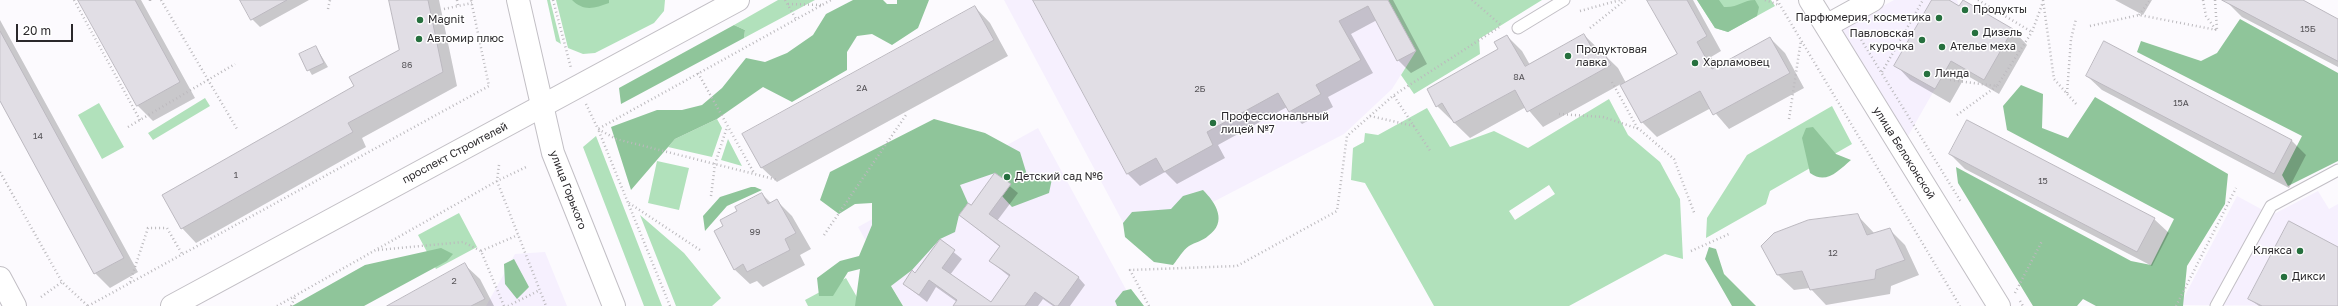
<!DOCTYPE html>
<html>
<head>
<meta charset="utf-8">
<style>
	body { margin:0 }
	#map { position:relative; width:2338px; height:306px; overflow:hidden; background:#fcfafe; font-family:"Golos Text",sans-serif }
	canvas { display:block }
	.scale { position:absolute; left:16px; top:24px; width:57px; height:18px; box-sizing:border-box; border:2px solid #2a282b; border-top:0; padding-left:5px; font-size:12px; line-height:14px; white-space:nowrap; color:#2a282b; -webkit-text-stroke:3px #fff; paint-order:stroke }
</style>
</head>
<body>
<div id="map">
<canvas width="2338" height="306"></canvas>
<div class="scale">20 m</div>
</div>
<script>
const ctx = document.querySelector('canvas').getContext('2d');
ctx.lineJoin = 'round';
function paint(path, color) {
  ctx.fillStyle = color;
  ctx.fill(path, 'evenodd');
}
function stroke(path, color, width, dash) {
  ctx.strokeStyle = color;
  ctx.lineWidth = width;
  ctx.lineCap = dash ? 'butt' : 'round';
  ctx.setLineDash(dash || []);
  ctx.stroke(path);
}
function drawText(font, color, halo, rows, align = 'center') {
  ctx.font = font + ' "Golos Text",sans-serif';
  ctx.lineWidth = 3;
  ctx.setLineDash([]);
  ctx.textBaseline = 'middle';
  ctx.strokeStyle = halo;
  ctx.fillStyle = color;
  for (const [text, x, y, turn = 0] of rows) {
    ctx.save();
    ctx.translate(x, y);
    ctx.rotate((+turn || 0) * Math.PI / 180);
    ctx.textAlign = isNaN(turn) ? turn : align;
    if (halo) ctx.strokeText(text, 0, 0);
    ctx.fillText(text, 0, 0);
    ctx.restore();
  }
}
paint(new Path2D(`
	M1004,0H1388L1416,51L1392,89L1344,134L1134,243Z
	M1894,0H1957L1959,6L1951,61L1908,136L1839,30Z
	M1038,128L1135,306H903L858,227Z
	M2318,191L2329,209L2338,204V306L2180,305L2237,196L2272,215Z
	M545,252L567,306H486L515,254Z`), '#f6f0fe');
paint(new Path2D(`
	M547,0H550L561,44L556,41Z
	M556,0H665L664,11L654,23L595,53L583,54L568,48Z
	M778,0H815L744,38L745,30L734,25Z
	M1388,0H1542L1479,39L1480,54L1414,94L1401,75L1416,51Z
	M1697,0H1771L1775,6L1728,32L1715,28Z
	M205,98L210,106L153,140L148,133Z
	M1609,99L1628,135L1660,162L1680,199L1683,259L1665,254L1569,306H1434L1365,183L1351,180L1353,148L1364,142L1365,133L1378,135L1427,108L1450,147L1494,131L1528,148ZM1549,185L1555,194L1515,220L1509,211Z
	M99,103L124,147L102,159L78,115Z
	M1832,106L1852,144L1770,191L1766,204L1706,238L1707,218L1747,155Z
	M717,119L722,128L712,157L668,147L675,139Z
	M596,136L662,306H644L583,147Z
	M728,139L742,166L721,160Z
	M657,161L689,168L679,210L648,203Z
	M459,213L477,247L436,269L418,235Z
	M640,215L684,253L721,298L712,306H676Z
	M846,278L862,306H808L805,300Z`), '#b1e1bb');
paint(new Path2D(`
	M572,0H609V3C595,8 584,12 572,0Z
	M853,0H883L887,4H897V0H929L918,28L892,45L872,34L857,36L847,52V70L792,102L763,87L717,119L675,139L631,190L611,127L657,110H682L702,105L722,88L746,58L765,62L787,53L813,35L826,14Z
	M1697,0H1719L1724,7C1738,8 1743,0 1755,0L1759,7L1757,16L1728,32L1715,28Z
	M2240,19L2338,73V161L2288,186L2282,175L2302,136L2137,52L2141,41L2201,61L2217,53Z
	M734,25L745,30L744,38L621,104L619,88Z
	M2021,85L2043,94L2042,128L2068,138L2095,97L2228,174L2225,204L2187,266L2183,306H2096L2083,299L2077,306H2033L1958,183L1956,167L2131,261L2151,265L2174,219L2007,130L2003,106Z
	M934,119L985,133L1020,152L1027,175L1053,174L1049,193L1012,207L1002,196L1011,184L995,173L960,185L968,203L959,215L955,232L940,239L912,270L891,286L903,306H855L860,269L848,272L833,296H819L817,278L840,261L859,256L872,225V203L855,204L839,214L820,200L830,172Z
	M1813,127L1836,154L1851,160C1838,171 1826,185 1810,173L1802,138L1806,128Z
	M751,187H755L762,190L727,206L705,231L703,216L720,197Z
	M1203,190C1216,203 1228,222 1208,236C1203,241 1195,242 1189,246C1183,250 1178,259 1173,265L1154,262L1125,237L1123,223L1132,212L1171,209L1183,196Z
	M1709,247L1716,249L1724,274L1756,306H1732L1705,259Z
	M441,248L453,254L447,261L364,306H292L365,265Z
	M514,259L529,287L517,299L505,284L504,264Z
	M1131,289L1144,306H1117L1115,301L1123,291Z`), '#8fc59a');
paint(new Path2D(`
	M79,0H141L195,98L153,121L137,105Z
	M242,0H309L260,27L252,19Z
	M389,0H439L457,86L362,138L366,147L196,243L182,228L400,50Z
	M1036,0H1393L1427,64L1411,73L1398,60L1377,20L1351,34L1373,73L1328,97L1333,107L1302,124L1287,107L1218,145L1225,158L1177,184L1165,172L1140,186L1127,173Z
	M1648,0H1693L1721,51L1711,57L1717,67L1770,38L1785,53L1804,88L1729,129L1711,108L1657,137L1642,122L1621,84L1543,127L1526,107L1470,138L1437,106L1500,49L1507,36L1522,51L1530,65L1584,35L1618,68L1626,83L1678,54Z
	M1934,0H1947L1959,7L1963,1L2013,30L2027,45L1999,94L1966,75L1950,103L1910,80L1896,65Z
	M2115,0H2152L2143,15Z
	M2228,0H2300L2338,20V67L2242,17L2227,2Z
	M975,7L990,23L1008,56L777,182L761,167Z
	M0,20L138,272L110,288L95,273L0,99Z
	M316,47L328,67L312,75L300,55Z
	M2087,76L2291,140L2306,155L2289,188L2102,90Z
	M1950,154L2154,219L2169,233L2152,266L1965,169Z
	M995,174L1018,193L997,221L1078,277L1085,285L1070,306H1053L1043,299L1038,306H954L957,302L936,287L927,302L904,284L916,274L940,241L962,259L950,275L991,303L1010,277L990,261L1000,247L960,215L971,207Z
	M762,194L771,203L777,201L792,216L811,249L800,255L805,265L763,287L757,281L750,284L734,269L724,226Z
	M1858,216L1875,234L1890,230L1905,245L1919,275L1891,286L1890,294L1826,305L1810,288L1794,290L1778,275Z
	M2338,248V306H2259L2249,299Z
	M465,265L480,279L494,306H390Z`), '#0003');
const building = new Path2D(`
	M78,0H135L180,82L137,106Z
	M240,0H287L251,20Z
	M389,0H428L443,72L348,123L353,132L181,229L162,195L354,86L349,77L399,50Z
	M1033,0H1388L1416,51L1397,61L1368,6L1339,21L1361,60L1316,85L1321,94L1289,112L1278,93L1207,132L1213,145L1164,172L1156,158L1127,174Z
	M1647,0H1687L1707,36L1697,42L1712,69L1770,37L1790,73L1713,115L1700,91L1641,123L1620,85L1677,54Z
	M1932,0H1949L1959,6L1963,0L2013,29L1984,80L1951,61L1935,89L1894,66Z
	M2222,0H2303L2338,19V61Z
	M975,6L994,40L761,168L742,134Z
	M0,31L124,258L94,274L0,101Z
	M1584,34L1596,55L1603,51L1611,65L1527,112L1515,90L1454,123L1442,103L1436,107L1427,89L1498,49L1494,42L1507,35L1525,66Z
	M2104,41L2292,140L2274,174L2086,76Z
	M316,46L324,63L307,71L299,54Z
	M1967,120L2155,218L2137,252L1949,154Z
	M995,173L1011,184L989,214L1079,277L1058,306H1055L1035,292L1025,306H953L957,300L929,280L919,295L903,284L912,270L915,273L940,239L955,250L942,268L991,302L1010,275L989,261L1000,246L959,215L968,203L971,205Z
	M762,193L768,204L777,199L796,233L785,239L790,250L747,272L743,264L734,270L714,231L723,226L720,220L737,211L735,207Z
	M1858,214L1867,235L1890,228L1905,260L1876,270L1875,279L1810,290L1802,271L1777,275L1761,246L1774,233L1808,220Z
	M2289,221L2338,247V306H2262L2248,299Z
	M465,263L485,299L471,306H387Z`);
paint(building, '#e1dee5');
stroke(building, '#bcb9c0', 1);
const service = new Path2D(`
	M1518,28L1564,0
	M2216,306L2271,206L2338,170`);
const minor = new Path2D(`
	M1810,0L1999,306
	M1826,26L1873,0`);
const secondary = new Path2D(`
	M0,278L15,306
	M172,306L738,0`);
const primary = new Path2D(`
	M518,0L553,153L614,306`);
stroke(service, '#c2bfc5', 13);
stroke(minor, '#c2bfc5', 24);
stroke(secondary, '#c2bfc5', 24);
stroke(primary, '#c2bfc5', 24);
stroke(new Path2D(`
	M74,0L140,120
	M150,0V1
	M161,0L237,129
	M457,0L458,6
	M553,0L571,68
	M785,0L796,19
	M1472,0L1502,26
	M1765,0L1779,5
	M1777,0L1960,306
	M1978,0L2032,32
	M2043,0L2054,79L2077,105
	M2203,0L2206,16L2216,30
	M2215,0L2217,30
	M788,4L821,5
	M328,9L330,0
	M444,9L472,3
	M1580,11L1620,0
	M2139,15L2150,0
	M2090,26L2139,15L2217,30
	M1590,28L1625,0
	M1857,33L1961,202
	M1882,72L1923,0
	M698,73L754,173
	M1950,80L1997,86L2032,32L2043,2
	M1612,82L1638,129
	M2067,93L2071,39L2076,19
	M1394,96L1431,152
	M586,104L598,129L616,139L778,180
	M1559,114L1603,117L1639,129L1674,159L1695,215
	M1957,115L1997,86
	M1370,116L1414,126
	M1789,119L1801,40
	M128,127L235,64
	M499,165L497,181L546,306
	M0,172L62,282L88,306
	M711,196L715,164L727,127
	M629,203L700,250
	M824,235L906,115
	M378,250L463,242L481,251L504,306
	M481,251L518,235
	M1691,251L1729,234
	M130,282L148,228H167L182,254
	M2015,293L2042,241
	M41,297L62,282
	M2020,301L2023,306
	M88,306L489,86L471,0
	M277,306L497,181L526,167
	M291,306L296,295
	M508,306L540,290
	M670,306L598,129L831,0
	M1149,306L1130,270L1237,266L1337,211L1347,136L1394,95L1501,26
	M2176,306L2236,188`), '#bbb9bd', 2.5, [1, 3]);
stroke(service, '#fff', 11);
stroke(minor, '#fff', 22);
stroke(secondary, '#fff', 22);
stroke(primary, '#fff', 22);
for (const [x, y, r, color] of [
	[1965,10,4,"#26703e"],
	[1939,18,4,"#26703e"],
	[420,20,4,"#26703e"],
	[1975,33,4,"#26703e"],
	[419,39,4,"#26703e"],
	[1922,40,4,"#26703e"],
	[1942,47,4,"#26703e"],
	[1568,56,4,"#26703e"],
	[1695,63,4,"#26703e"],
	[1927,74,4,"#26703e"],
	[1213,123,4,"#26703e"],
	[1007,177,4,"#26703e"],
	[2300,251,4,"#26703e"],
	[2284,277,4,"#26703e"]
]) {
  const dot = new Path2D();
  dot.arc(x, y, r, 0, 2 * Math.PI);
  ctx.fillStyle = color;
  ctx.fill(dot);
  stroke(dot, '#fff', 1.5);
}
drawText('9px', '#58565a', null, [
	["15Б",2308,29],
	["86",407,65],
	["8А",1519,77],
	["2А",862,88],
	["2Б",1200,89],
	["15А",2181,103],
	["14",38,136],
	["1",236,175],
	["15",2043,181],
	["99",755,232],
	["12",1833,253],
	["2",454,281]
]);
drawText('11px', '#2a282b', '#fff', [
	["Продукты",1973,10],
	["Парфюмерия, косметика",1931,18,"right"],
	["Magnit",428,20],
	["Дизель",1983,33],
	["Павловская",1914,34,"right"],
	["курочка",1914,47,"right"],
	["Автомир плюс",427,39],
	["Ателье меха",1950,47],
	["Продуктовая",1576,50],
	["лавка",1576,63],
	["Харламовец",1703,63],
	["Линда",1935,74],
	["Профессиональный",1221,117],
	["лицей №7",1221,130],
	["Детский сад №6",1015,177],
	["Клякса",2292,251,"right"],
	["Дикси",2292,277]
], 'left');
drawText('11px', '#2a282b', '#fff', [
	["проспект Строителей",455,153,-28],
	["улица Белоконской",1904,153,58],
	["улица Горького",568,190,69]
]);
</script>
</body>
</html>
